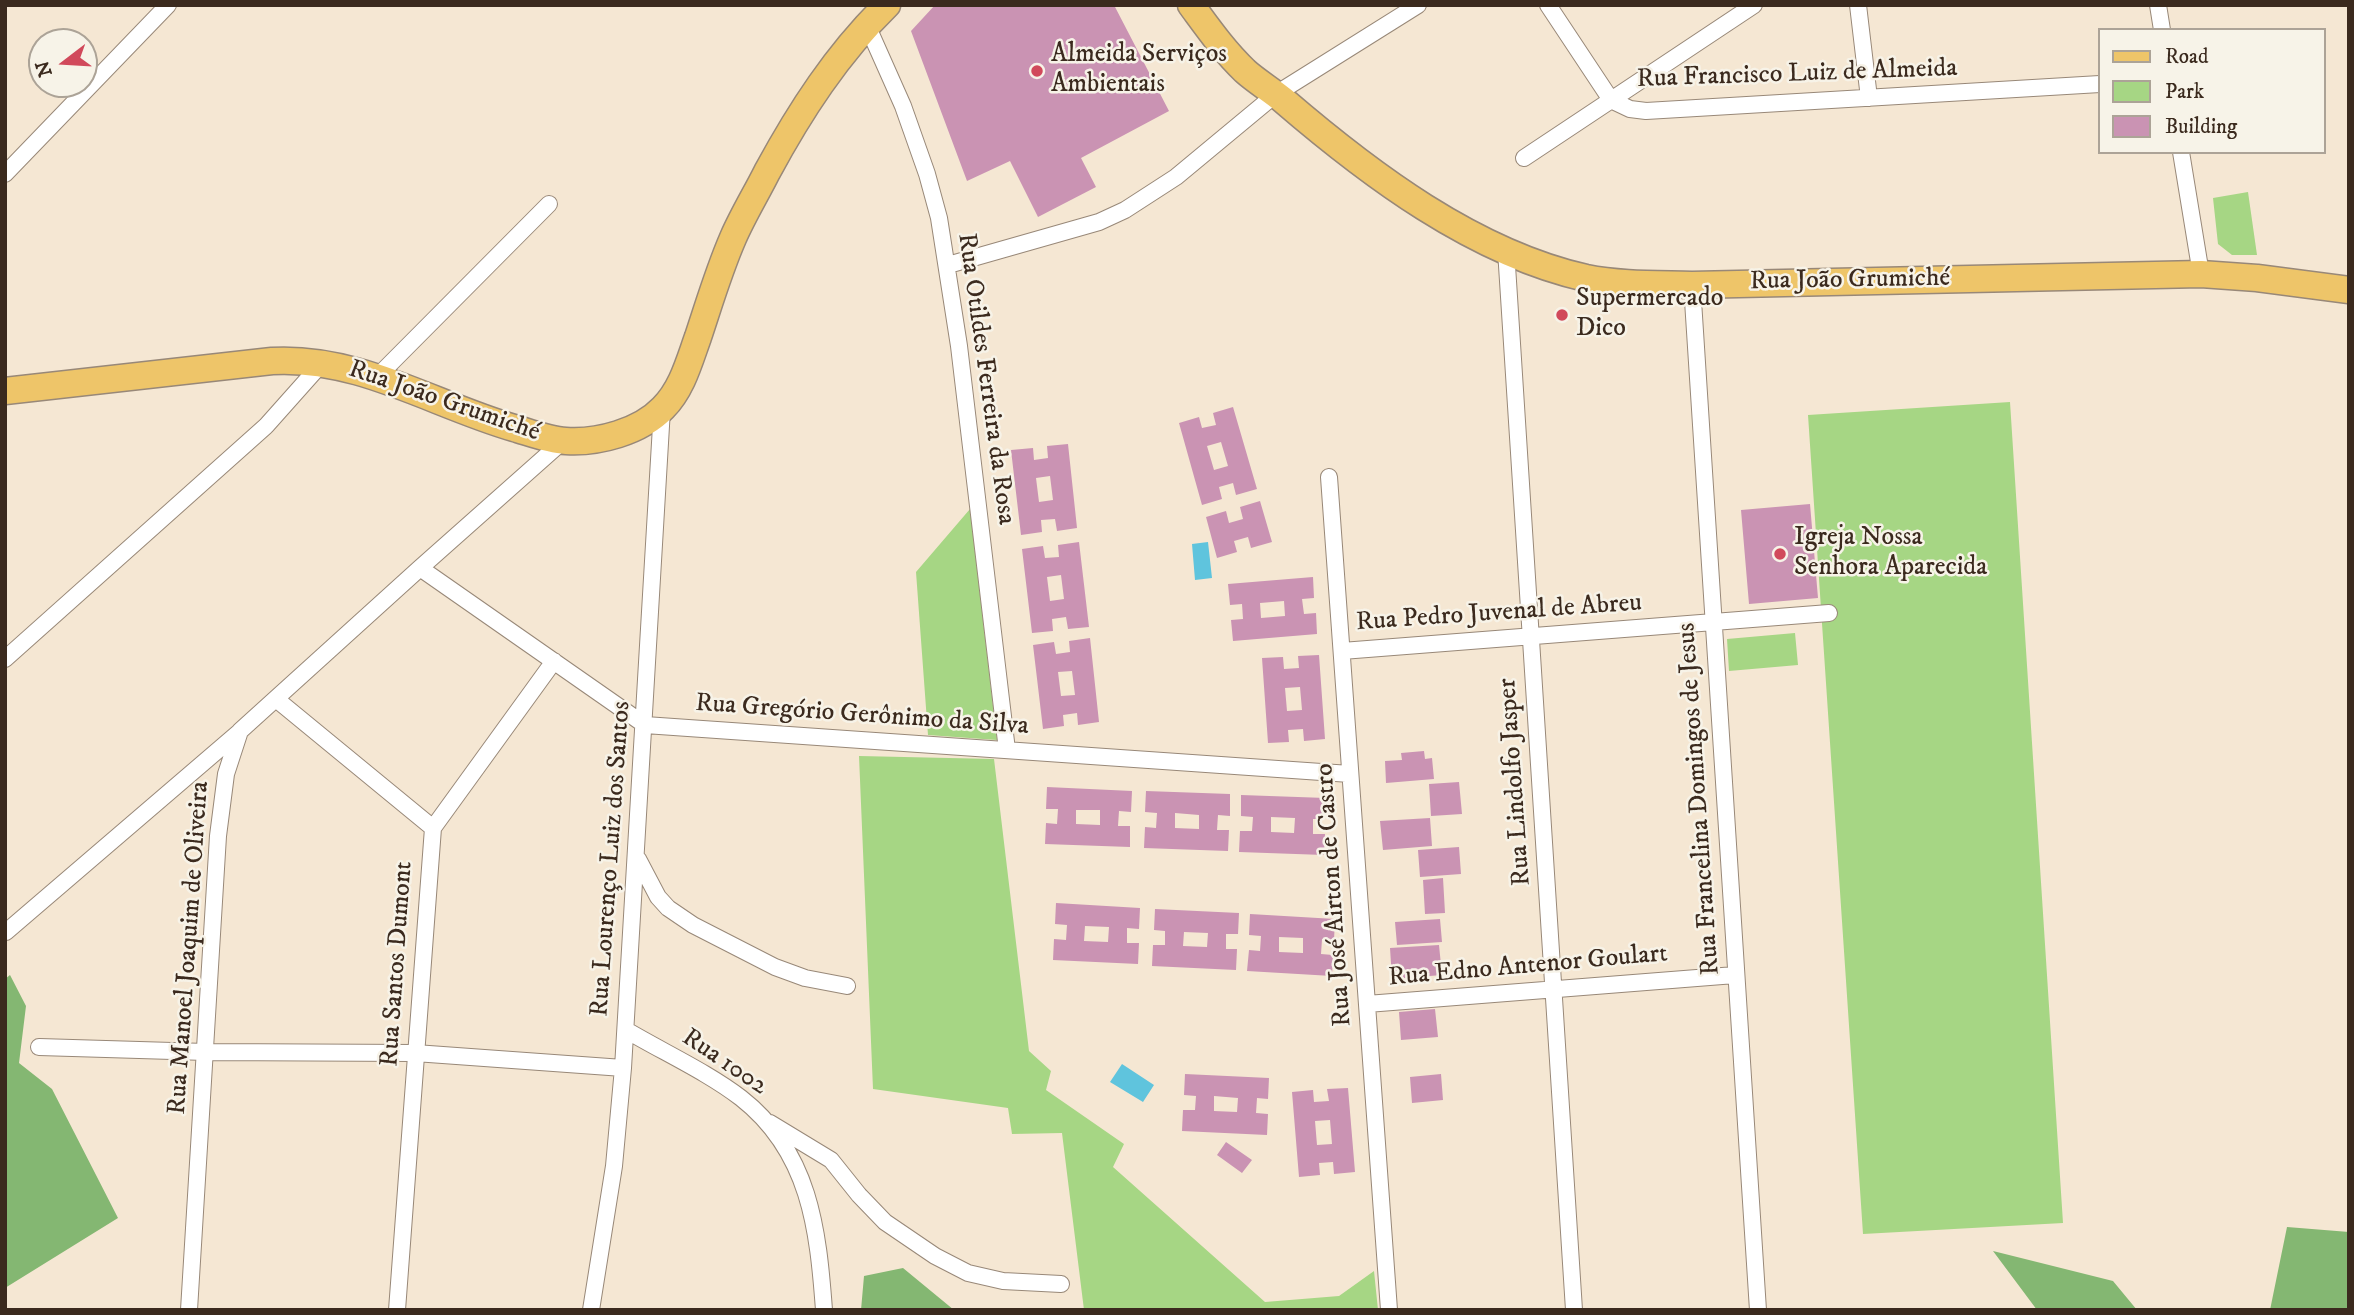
<!DOCTYPE html>
<html>
<head>
<meta charset="utf-8">
<style>
	body { margin:0 }
	#map { position:relative; width:2354px; height:1315px; overflow:hidden; background:#f5e7d3; font-family:"IM FELL DW Pica",serif }
	canvas { display:block }
	.frame { position:absolute; inset:0; border:7px solid #3b2a1e; pointer-events:none }
	.legend { position:absolute; left:2098px; top:28px; width:228px; height:126px; box-sizing:border-box; background:#f7f3e8; border:2px solid #aca397; margin:0; padding:9px 12px; list-style:none; font-size:21px; color:#3b2a1e }
	.legend li { display:flex; align-items:center; gap:14px; height:35px }
	.legend b { width:35px; border:2px solid #aca397 }
	.north { position:absolute; left:28px; top:28px; width:70px; height:70px; box-sizing:border-box; background:#f7f3e8; border:2px solid #aca397; border-radius:50%; rotate:253deg; font-size:19px; font-weight:700; line-height:28px; text-align:center; color:#3b2a1e }
	.north::after { content:''; display:block; margin:auto; width:24px; height:32px; background:#d1495b; clip-path:polygon(50% 0,100% 100%,50% 72%,0 100%) }
</style>
</head>
<body>
<div id="map">
<canvas width="2354" height="1315"></canvas>
<div class="frame"></div>
<ul class="legend">
<li><b style="height:9px;background:#eec569"></b>Road</li>
<li><b style="height:19px;background:#a6d684"></b>Park</li>
<li><b style="height:19px;background:#ca93b3"></b>Building</li>
</ul>
<div class="north">N</div>
</div>
<script>
const ctx = document.querySelector('canvas').getContext('2d');
ctx.lineJoin = 'round';
function paint(path, color) {
  ctx.fillStyle = color;
  ctx.fill(path, 'evenodd');
}
function stroke(path, color, width, dash) {
  ctx.strokeStyle = color;
  ctx.lineWidth = width;
  ctx.lineCap = dash ? 'butt' : 'round';
  ctx.setLineDash(dash || []);
  ctx.stroke(path);
}
function drawText(font, color, halo, rows, align = 'center') {
  ctx.font = font + ' "IM FELL DW Pica",serif';
  ctx.lineWidth = 5;
  ctx.setLineDash([]);
  ctx.textBaseline = 'middle';
  ctx.strokeStyle = halo;
  ctx.fillStyle = color;
  for (const [text, x, y, turn = 0] of rows) {
    ctx.save();
    ctx.translate(x, y);
    ctx.rotate((+turn || 0) * Math.PI / 180);
    ctx.textAlign = isNaN(turn) ? turn : align;
    if (halo) ctx.strokeText(text, 0, 0);
    ctx.fillText(text, 0, 0);
    ctx.restore();
  }
}
paint(new Path2D(`
	M2248,192L2257,255H2232L2218,244L2213,198Z
	M2010,402L2063,1223L1863,1234L1808,415Z
	M970,509L997,740L928,735L916,572Z
	M1795,633L1798,665L1729,671L1727,639Z
	M859,756L994,759L1029,1051L1051,1071L1046,1090L1124,1144L1113,1167L1265,1302L1339,1296L1374,1271L1378,1310H1084L1062,1133L1012,1134L1008,1108L873,1089Z`), '#a6d684');
paint(new Path2D(`
	M10,975L26,1006L19,1063L52,1089L118,1218L5,1288V979Z
	M2287,1227L2349,1232V1310H2270Z
	M1993,1251L2113,1281L2137,1310H2037Z
	M903,1268L954,1310H861L864,1276Z`), '#84b772');
paint(new Path2D(`
	M1208,542L1212,578L1195,580L1192,544Z
	M1122,1064L1154,1085L1143,1102L1110,1082Z`), '#5fc4dd');
paint(new Path2D(`
	M935,5H1114L1169,111L1081,158L1096,187L1038,217L1010,161L967,181L911,31Z
	M1233,407L1257,489L1236,495L1233,483L1219,487L1222,499L1202,505L1179,423L1199,417L1202,428L1216,425L1213,413ZM1221,442L1228,466L1214,470L1207,446Z
	M1068,444L1077,528L1057,531L1055,519L1041,520L1042,532L1021,535L1011,450L1033,448L1034,460L1048,458L1047,446ZM1050,476L1053,500L1039,502L1036,478Z
	M1260,501L1272,542L1251,548L1248,537L1234,541L1237,552L1217,558L1206,517L1226,511L1229,523L1243,519L1240,507Z
	M1810,504L1818,598L1749,604L1741,510Z
	M1079,542L1089,627L1068,629L1066,617L1052,619L1053,631L1032,633L1022,549L1043,546L1045,558L1059,557L1058,545ZM1061,575L1064,599L1050,601L1047,577Z
	M1313,577L1314,598L1302,599L1304,614L1316,613L1317,634L1233,641L1231,620L1243,619L1242,604L1230,605L1228,584ZM1284,601L1285,616L1261,618L1260,603Z
	M1090,638L1099,722L1078,725L1077,713L1063,715L1064,726L1043,729L1033,645L1054,642L1056,654L1070,652L1069,641ZM1072,671L1075,695L1061,696L1058,672Z
	M1319,655L1325,739L1304,741L1303,729L1288,730L1289,742L1268,743L1262,658L1283,657L1284,669L1299,668L1298,656ZM1300,687L1302,710L1287,711L1285,688Z
	M1424,751L1425,759L1432,758L1434,779L1386,783L1385,761L1402,760L1401,753Z
	M1459,782L1462,814L1431,816L1429,784Z
	M1047,787L1132,791L1131,812L1119,811L1118,826H1130V847L1045,844L1046,823L1057,824L1058,809H1046ZM1076,810H1100V825L1076,824Z
	M1146,791L1230,794V816L1218,815L1217,830H1229L1228,851L1144,848L1145,827L1156,828L1157,813L1145,812ZM1175,813L1199,815V829L1175,828Z
	M1241,795L1326,798L1325,819H1313V834H1325L1324,855L1239,852L1240,831H1252L1253,817L1241,816ZM1271,817L1295,818L1294,833L1271,832Z
	M1430,818L1432,846L1383,850L1380,821Z
	M1459,847L1461,874L1420,877L1418,850Z
	M1443,878L1445,913L1425,914L1423,880Z
	M1056,903L1140,908L1139,929L1127,928V943H1139L1138,964L1053,960L1054,939L1066,940L1067,925L1055,924ZM1085,926L1109,927L1108,942L1084,941Z
	M1155,909L1239,913L1238,934H1226V949H1237L1236,970L1152,966L1153,945H1165V931L1154,930ZM1184,932L1208,933L1207,947L1183,946Z
	M1250,914L1335,919L1334,940L1322,939L1321,954L1333,955L1332,976L1247,971L1249,950L1260,951L1261,936L1249,935ZM1279,937L1303,938V953L1279,952Z
	M1440,919L1442,942L1397,945L1395,922Z
	M1439,945L1442,975L1392,979L1390,948Z
	M1435,1009L1438,1037L1401,1040L1399,1012Z
	M1185,1074L1269,1078L1268,1099L1257,1098L1256,1113L1268,1114L1267,1135L1182,1131L1183,1110H1195L1196,1096L1184,1095ZM1214,1096L1238,1098L1237,1112L1214,1111Z
	M1441,1074L1443,1100L1412,1103L1410,1077Z
	M1348,1088L1355,1172L1334,1174L1333,1162L1319,1163L1320,1175L1299,1177L1292,1092L1313,1090L1314,1102L1329,1101L1327,1089ZM1330,1120L1332,1144L1317,1145L1315,1121Z
	M1226,1142L1252,1160L1242,1173L1217,1155Z`), '#ca93b3');
const street = new Path2D(`
	M1548,5L1611,100L1630,109L1646,111L2100,84
	M1858,5L1869,98
	M2158,5L2162,30
	M867,25L903,106L927,174L939,218L959,346L1007,750
	M2181,152L2201,274
	M1524,158L1754,5
	M5,174L168,5
	M1506,250L1574,1310
	M948,265L1099,222L1125,210L1176,177L1276,94L1418,5
	M1692,285L1758,1310
	M377,377L549,204
	M1329,477L1389,1310
	M420,568L645,725L1350,774
	M1342,651L1829,613
	M5,659L266,426L323,362
	M276,699L433,828
	M638,859L658,897L668,908L693,925L775,967L805,978L847,986
	M6,932L238,733
	M1367,1004L1735,975
	M626,1030C663,1052 707,1072 741,1098C810,1152 818,1229 824,1310
	M39,1047L206,1052L415,1053L623,1068
	M770,1123L831,1160L859,1195L885,1222L935,1256L968,1273L1003,1281L1061,1284
	M189,1310L218,836L226,774L240,731L420,568L563,441
	M397,1310L433,828L554,661
	M591,1310L614,1166L623,1068L662,409`);
const primary = new Path2D(`
	M1191,5C1208,28 1224,51 1245,71C1256,81 1271,90 1283,100C1369,174 1474,253 1586,278C1621,285 1657,284 1692,285L2201,274L2257,278L2349,290
	M5,391L272,361C359,356 434,405 514,428C531,433 549,440 566,441C598,443 640,432 663,408C682,389 689,362 698,337C709,304 719,270 733,238C743,215 756,194 767,172C800,111 837,54 887,5`);
stroke(street, '#988878', 18);
stroke(primary, '#988878', 29);
stroke(street, '#fff', 16);
stroke(primary, '#eec569', 26);
for (const [x, y, r, color] of [
	[1037,71,7,"#d1495b"],
	[1562,315,7,"#d1495b"],
	[1780,554,7,"#d1495b"]
]) {
  const dot = new Path2D();
  dot.arc(x, y, r, 0, 2 * Math.PI);
  ctx.fillStyle = color;
  ctx.fill(dot);
  stroke(dot, '#f7f3e8', 2.5);
}
drawText('26px', '#3b2a1e', '#f7f3e8', [
	["Almeida Serviços",1051,56],
	["Ambientais",1051,86],
	["Supermercado",1576,300],
	["Dico",1576,330],
	["Igreja Nossa",1794,539],
	["Senhora Aparecida",1794,569]
], 'left');
drawText('26px', '#3b2a1e', '#f7f3e8', [
	["Rua Francisco Luiz de Almeida",1797,75,-2],
	["Rua João Grumiché",1850,281,-1],
	["Rua Otildes Ferreira da Rosa",985,379,82],
	["Rua João Grumiché",444,402,19],
	["Rua Pedro Juvenal de Abreu",1499,614,-4],
	["Rua Gregório Gerônimo da Silva",862,716,4],
	["Rua Lindolfo Jasper",1516,782,-94],
	["Rua Francelina Domingos de Jesus",1700,799,-94],
	["Rua Lourenço Luiz dos Santos",612,859,-86],
	["Rua José Airton de Castro",1335,895,-94],
	["Rua Manoel Joaquim de Oliveira",190,948,-86],
	["Rua Santos Dumont",398,964,-86],
	["Rua Edno Antenor Goulart",1528,967,-5],
	["Rua 1002",724,1063,34]
]);
</script>
</body>
</html>
